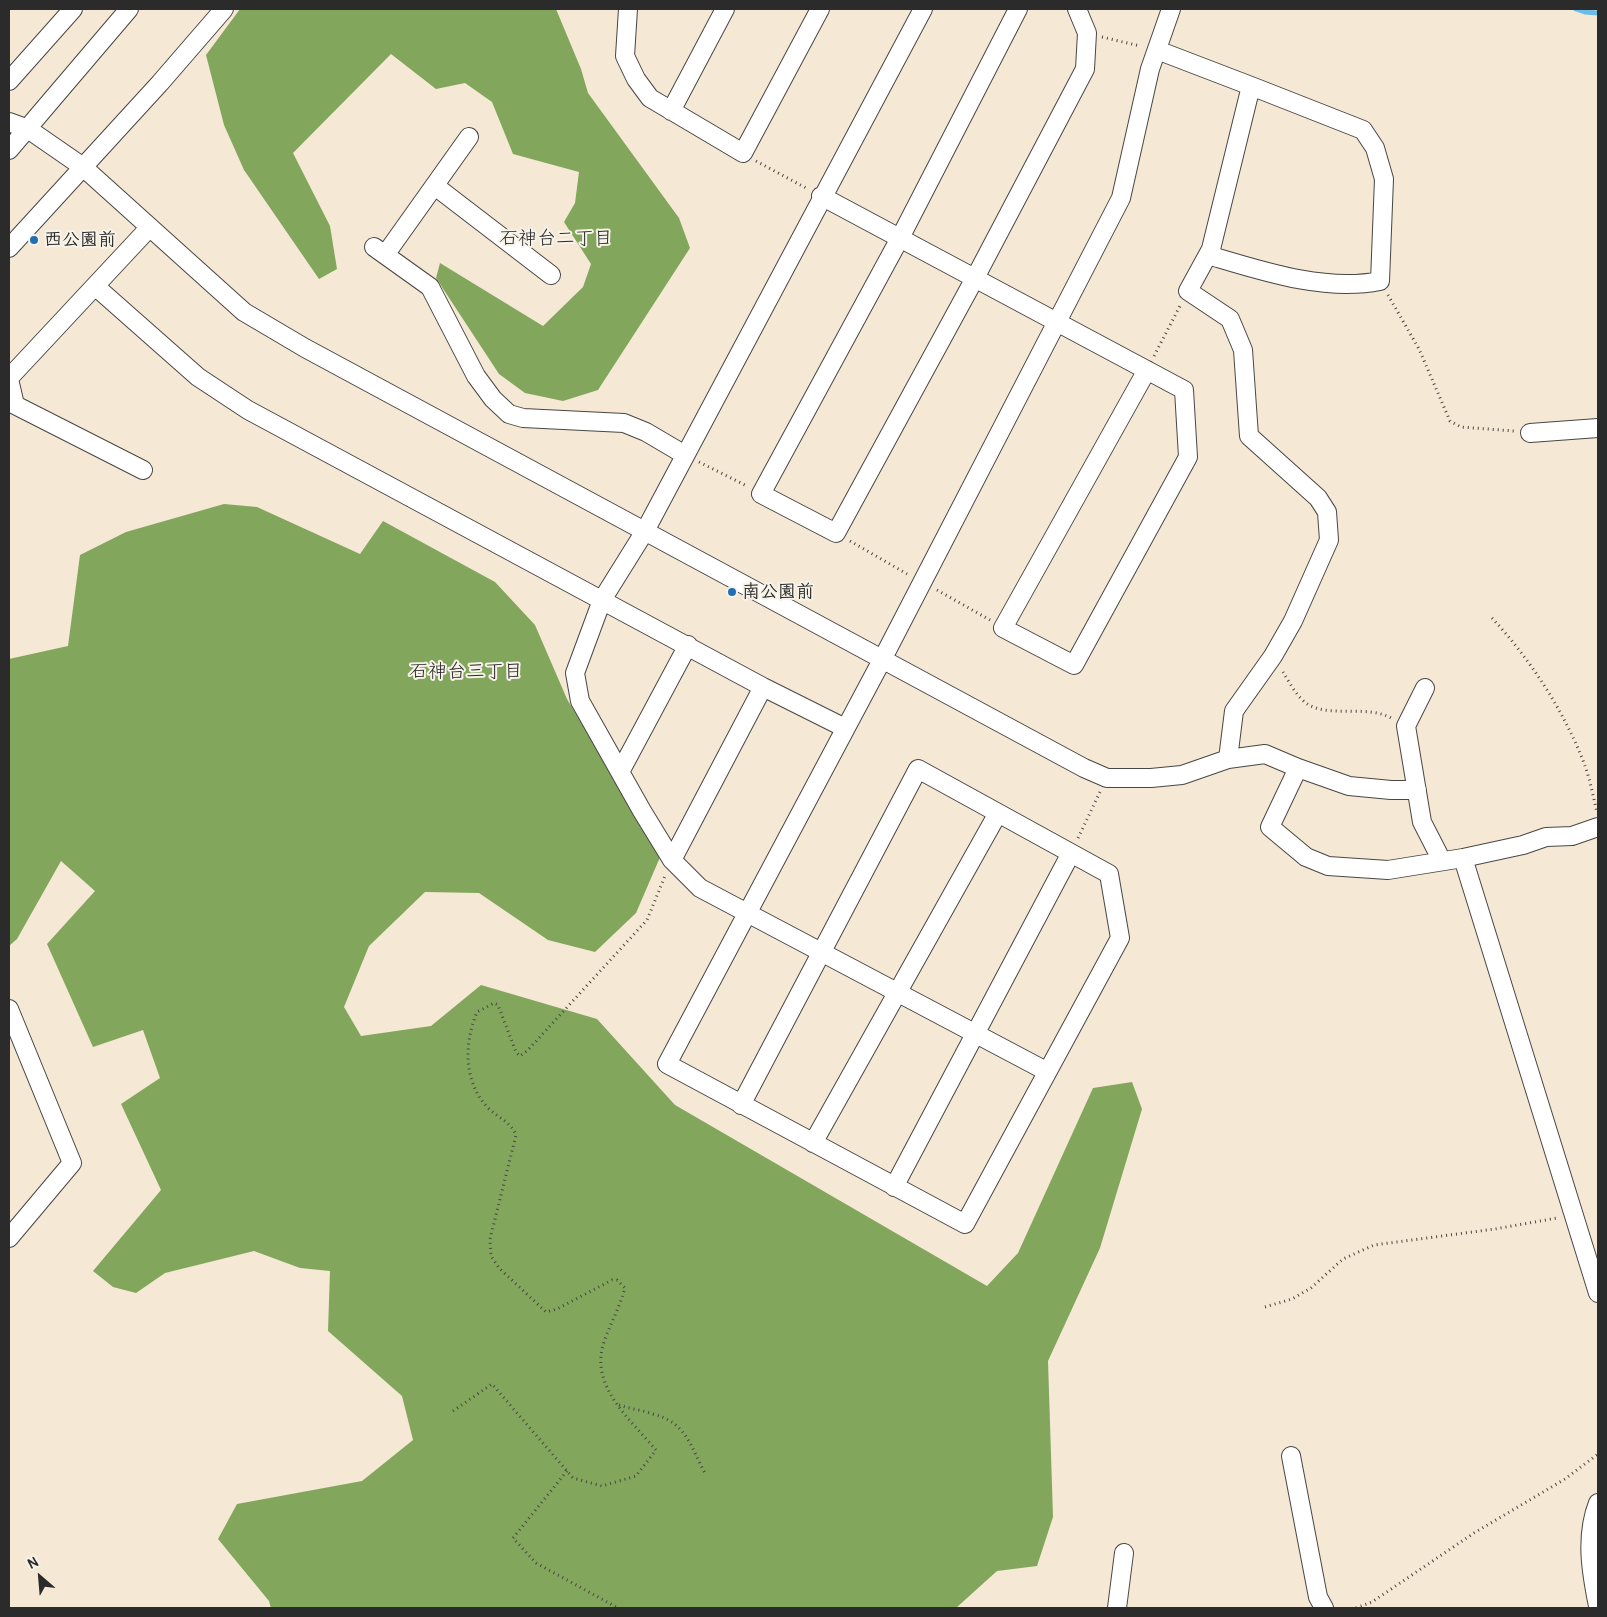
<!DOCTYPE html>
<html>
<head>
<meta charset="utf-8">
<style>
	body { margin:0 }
	#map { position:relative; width:1607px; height:1617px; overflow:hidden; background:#f5e8d5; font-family:Pangolin,sans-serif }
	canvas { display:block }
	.frame { position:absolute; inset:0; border:10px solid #2b2b2b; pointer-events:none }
	.north { position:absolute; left:15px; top:1552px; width:50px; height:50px; -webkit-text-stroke:4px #f7f3e8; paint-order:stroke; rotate:333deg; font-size:14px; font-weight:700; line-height:20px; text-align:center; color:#2b2b2b }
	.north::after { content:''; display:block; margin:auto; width:18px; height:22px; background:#2b2b2b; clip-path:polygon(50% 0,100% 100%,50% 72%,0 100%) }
</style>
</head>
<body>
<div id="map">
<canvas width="1607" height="1617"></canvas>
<div class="frame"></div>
<div class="north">N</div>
</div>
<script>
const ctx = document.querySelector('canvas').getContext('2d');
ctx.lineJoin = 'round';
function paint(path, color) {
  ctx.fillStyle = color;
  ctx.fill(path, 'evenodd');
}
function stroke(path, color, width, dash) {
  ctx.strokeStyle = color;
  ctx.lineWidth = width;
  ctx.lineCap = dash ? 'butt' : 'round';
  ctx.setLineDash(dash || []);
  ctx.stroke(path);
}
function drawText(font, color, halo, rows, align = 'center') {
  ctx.font = font + ' Pangolin,"Klee One",sans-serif';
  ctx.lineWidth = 4;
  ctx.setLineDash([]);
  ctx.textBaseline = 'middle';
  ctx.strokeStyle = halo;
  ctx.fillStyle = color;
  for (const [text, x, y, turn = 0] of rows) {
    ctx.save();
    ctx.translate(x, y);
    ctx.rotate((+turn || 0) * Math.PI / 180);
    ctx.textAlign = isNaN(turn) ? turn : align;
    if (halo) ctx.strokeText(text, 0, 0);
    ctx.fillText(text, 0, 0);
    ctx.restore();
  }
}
paint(new Path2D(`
	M240,9H556L581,69L588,93L679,218L690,248L598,390L563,401L525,393L499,374L436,278L440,263L543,326L583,287L591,264L564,222L575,203L579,172L513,154L492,102L465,83L436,89L391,54L293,153L330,226L337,269L319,279L244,170L224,125L206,55Z
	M224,504L257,507L360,554L383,521L495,582L535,625L567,699L661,855L636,913L595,952L548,940L479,893L425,892L369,946L344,1007L361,1036L431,1026L481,985L597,1019L675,1105L987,1286L1018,1253L1093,1088L1132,1082L1142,1109L1100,1248L1048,1361L1053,1517L1037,1566L997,1571L956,1608H271L269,1601L218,1539L237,1504L362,1481L413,1440L402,1396L328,1331L330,1271L300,1268L254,1251L165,1273L136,1293L113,1287L93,1271L161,1190L121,1104L160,1078L143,1030L93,1047L47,944L95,891L61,861L17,939L9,946V659L68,646L80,555L126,532Z`), '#82a65c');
stroke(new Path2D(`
	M1576,9L1585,12L1598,13`), '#6cbbe7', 5);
const minor = new Path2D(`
	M628,9L625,56L636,79L650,98L743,153L820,9
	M923,9L645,531L602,600L575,673L580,701L642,811L672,860L700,888L1046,1071
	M1018,9L900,238L761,494L836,533L975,278L1085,69L1087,33L1077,9
	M1157,50L1251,86L1211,249L1188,291L1230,319L1243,350L1249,436L1318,498L1327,512L1329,540L1293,621L1273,656L1234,711L1228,759
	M9,81L73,9
	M671,111L725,9
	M9,122L28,129L83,167L244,312L305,348L1084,768L1107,778H1151L1182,775L1228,759L1265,754L1298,768L1270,827L1306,857L1328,866L1388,870L1463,858L1523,845L1546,837L1572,836L1598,827
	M9,150L129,9
	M435,186L551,275
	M821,196C942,261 1063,325 1184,390L1188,457L1074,665L1003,628L1147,370
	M374,247L430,287L476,376L493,399L509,414L523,418L624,423L646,432L685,455
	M9,248L160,83L224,9
	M385,255L469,137
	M1208,255C1262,271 1324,292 1380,281L1384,179L1375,148L1363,130L1251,86
	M95,286L198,377L248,410L763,687L845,728
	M9,378L150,227
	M9,379L15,405L143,470
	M1530,433L1598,428
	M1425,688L1406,726L1422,822L1442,861
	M1298,768L1349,786L1391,790H1417
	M620,772L688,645
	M1463,858L1598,1293
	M672,860L763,687
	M9,1009L72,1163L9,1238
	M741,1105L918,769L1109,874L1120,938L965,1224L667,1064L882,660L1121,198L1150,69L1171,9
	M813,1143L998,813
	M894,1187L1071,853
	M1291,1456L1318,1597L1324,1608
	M1598,1503C1585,1536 1591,1572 1598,1606
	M1117,1608L1124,1553`);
stroke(minor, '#494744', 20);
stroke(new Path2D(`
	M1102,37L1140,46
	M756,161L808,189
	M1388,295L1419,349L1450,421L1461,427L1514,431
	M1154,356L1181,304
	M699,462L747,486
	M850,541L907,574
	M937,590L990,620
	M1492,618C1530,659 1564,711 1584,763C1590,779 1593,796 1597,812
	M1283,672C1290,683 1297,698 1309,705C1333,718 1368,704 1393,719
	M1078,838L1100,792
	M1265,1307L1292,1299L1311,1288L1343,1259L1374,1245L1495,1229L1557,1218
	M619,1405C630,1409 642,1410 653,1414C687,1423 690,1446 705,1473
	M453,1411L492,1384L573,1478L602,1486L636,1476L656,1450C630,1419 589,1386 604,1342C610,1324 620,1307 625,1288L617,1280H612L557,1309L546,1312L499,1268L491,1256L490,1239L516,1135C510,1121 498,1118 488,1108C463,1081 464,1044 477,1012L494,1003L498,1005L516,1052L520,1056L527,1051L647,920L665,876
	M567,1471L513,1538L536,1563L618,1608
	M1356,1608L1372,1602L1474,1533L1565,1479L1598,1454`), '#494744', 3, [1, 4]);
stroke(minor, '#fff', 18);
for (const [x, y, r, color] of [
	[34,240,5,"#1f6fb2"],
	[732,592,5,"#1f6fb2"]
]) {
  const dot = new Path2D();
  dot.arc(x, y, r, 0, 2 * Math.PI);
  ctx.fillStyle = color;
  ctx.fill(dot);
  stroke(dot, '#f7f3e8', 2);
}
drawText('bold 18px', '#2b2b2b', '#f7f3e8', [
	["西公園前",44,240],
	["南公園前",742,592]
], 'left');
drawText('19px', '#2b2b2b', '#f7f3e8', [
	["石神台二丁目",556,239],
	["石神台三丁目",466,672]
]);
</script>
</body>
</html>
